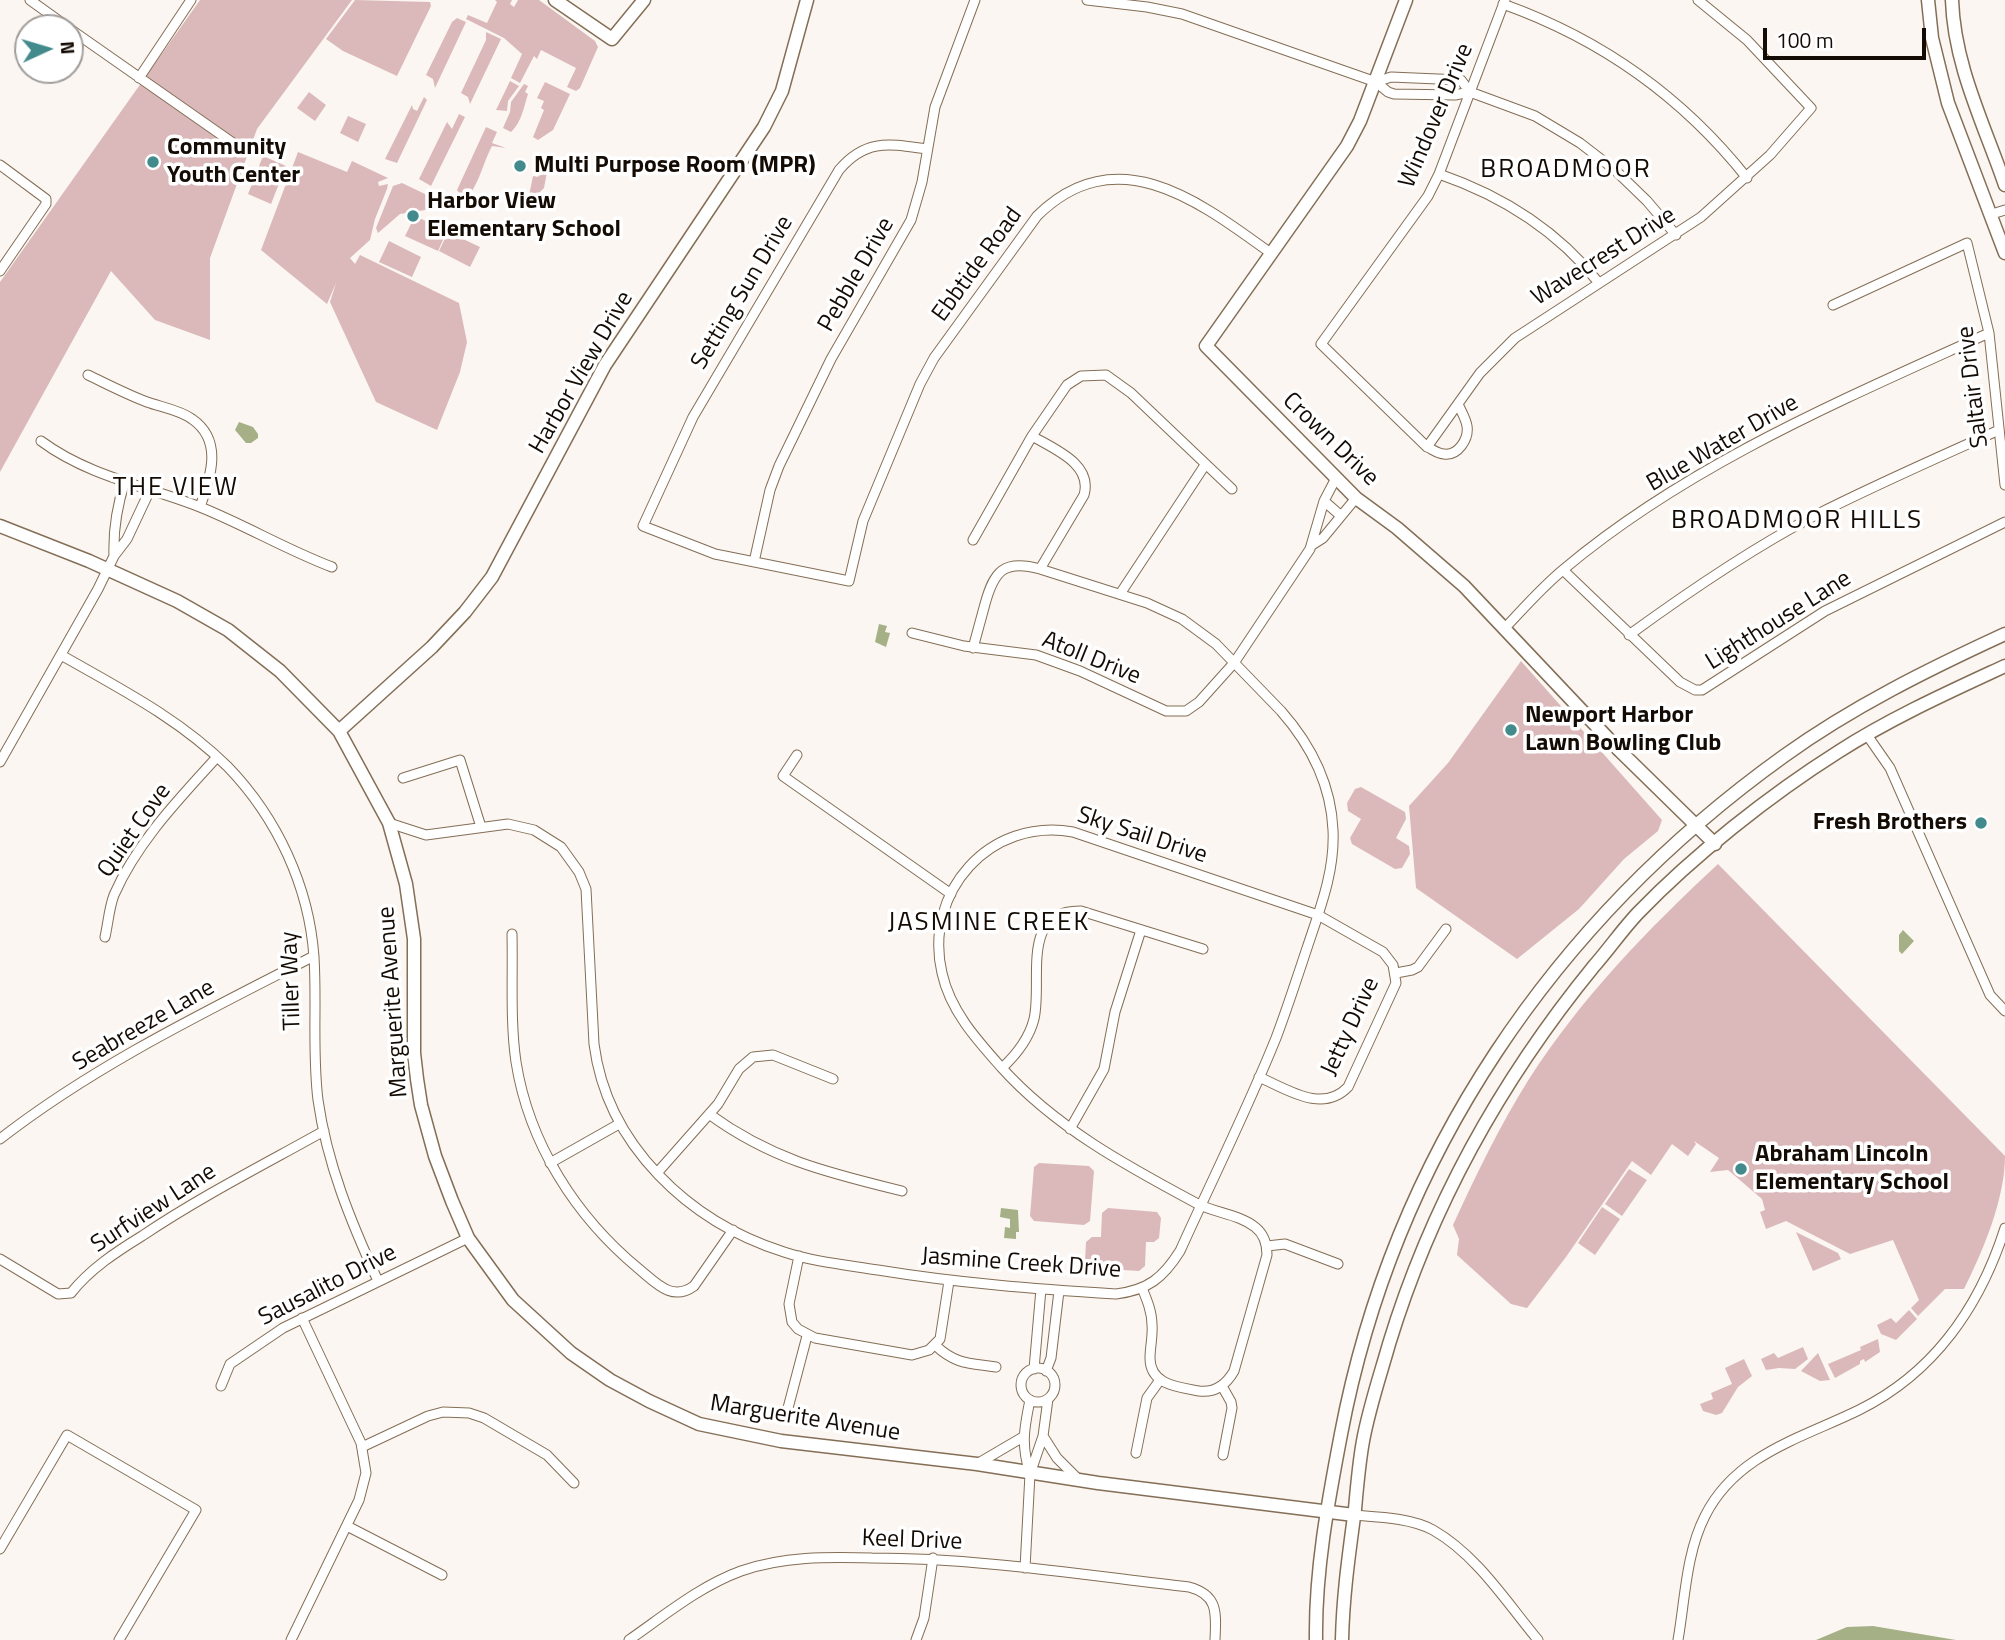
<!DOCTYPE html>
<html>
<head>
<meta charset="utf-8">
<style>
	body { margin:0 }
	#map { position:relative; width:2005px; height:1640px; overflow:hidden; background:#fbf6f1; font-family:"Titillium Web",sans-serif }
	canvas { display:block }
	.north { position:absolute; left:14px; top:14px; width:70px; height:70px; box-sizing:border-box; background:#fff; border:2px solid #a19d9b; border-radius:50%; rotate:86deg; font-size:19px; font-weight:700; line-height:28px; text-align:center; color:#130b04 }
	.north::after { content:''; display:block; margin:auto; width:24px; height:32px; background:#428a8c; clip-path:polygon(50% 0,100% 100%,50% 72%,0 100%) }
	.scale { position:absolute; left:1763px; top:28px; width:163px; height:32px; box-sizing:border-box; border:4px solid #130b04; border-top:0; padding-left:9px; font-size:21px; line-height:24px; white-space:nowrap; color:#130b04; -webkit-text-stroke:5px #fff; paint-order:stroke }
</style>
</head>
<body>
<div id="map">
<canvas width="2005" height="1640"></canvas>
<div class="north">N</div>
<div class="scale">100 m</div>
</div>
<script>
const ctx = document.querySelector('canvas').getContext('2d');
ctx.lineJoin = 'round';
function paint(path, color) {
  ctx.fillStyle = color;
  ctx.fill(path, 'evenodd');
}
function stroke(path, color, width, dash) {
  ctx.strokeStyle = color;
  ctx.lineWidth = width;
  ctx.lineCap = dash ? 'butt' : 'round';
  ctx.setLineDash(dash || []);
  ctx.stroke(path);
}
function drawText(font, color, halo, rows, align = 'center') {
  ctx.font = font + ' "Titillium Web",sans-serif';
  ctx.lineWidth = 7;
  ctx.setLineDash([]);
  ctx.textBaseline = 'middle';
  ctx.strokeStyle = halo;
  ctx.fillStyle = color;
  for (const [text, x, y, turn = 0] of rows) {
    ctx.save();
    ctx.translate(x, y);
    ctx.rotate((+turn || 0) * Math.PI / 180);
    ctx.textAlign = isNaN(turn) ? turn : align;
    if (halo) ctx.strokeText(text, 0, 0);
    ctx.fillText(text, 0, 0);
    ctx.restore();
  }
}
paint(new Path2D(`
	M200,0H352L257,129L210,258V340L155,320L111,271L0,472V282Z
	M355,0L430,2L431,6L397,76L343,51L326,39Z
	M495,0H512L510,4L514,7L518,0H539L595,41L598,47L580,88L576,91L567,87L576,68L541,50L537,59L534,56L520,83L511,78L522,54L504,38L466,19L468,15L487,23L497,2Z
	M457,18L466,22L435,88L433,79L426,75L452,22Z
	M486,32L501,39L470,104L468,97L461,93L486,40Z
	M510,81L519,86L508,101L507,111L496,110Z
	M545,82L570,94L553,130L538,140L533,137L544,110L541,108L544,101L537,98Z
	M524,84L528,86L525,92L528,94C524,106 522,122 511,132L503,128L510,112L511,102Z
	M309,92L326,105L315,121L297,108Z
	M424,97L427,100L397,163L385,159L412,105L413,109L417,111Z
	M459,114L465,117L431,186L419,179L447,122L452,129Z
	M348,116L366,124L358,142L340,133Z
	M486,127L497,132L492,143L506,148L492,146C483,163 479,184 467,198H462L457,190Z
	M298,152L347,172L352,161L388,178L378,182L379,186L388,184L387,189L375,219L370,240L350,258L355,264L360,255L459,303L467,342L460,372L437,430L376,402L330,302L336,283L327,304L261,250Z
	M263,156L286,166L271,204L248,194Z
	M540,171L547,172L544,188L536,196H529L533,176L538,177Z
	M402,183L450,206L400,214L378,233L376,228L393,186Z
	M415,216L447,231L438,251L405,236Z
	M448,232L480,247L470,267L439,251Z
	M389,241L421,257L412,277L379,262Z
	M1521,661L1662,820L1658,831L1624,859L1579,909L1517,959L1416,888L1409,806L1448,763Z
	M1361,787L1405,812L1406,819L1396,838L1409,846L1410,854L1402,868L1395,869L1352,844L1350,838L1361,819L1348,811L1347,803L1355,789Z
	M1718,864L2005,1156C2005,1199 1983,1251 1964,1289H1945L1918,1316L1911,1308L1919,1300L1893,1240L1850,1254L1786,1221L1766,1229L1760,1212L1765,1210L1762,1199L1728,1170L1710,1172L1719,1158L1694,1141L1696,1144L1688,1156L1672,1144L1651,1175L1632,1161L1566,1257L1527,1308L1511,1304L1457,1255L1459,1239L1453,1225C1476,1175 1500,1125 1529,1079C1581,998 1648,929 1718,864Z
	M1039,1163L1089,1166L1094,1171L1090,1221L1084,1225L1034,1221L1030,1216L1034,1167Z
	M1629,1169L1647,1180L1622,1216L1605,1204Z
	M1602,1207L1620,1219L1595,1255L1578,1243Z
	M1108,1208L1157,1212L1161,1218L1159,1238L1154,1242H1146L1145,1266L1139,1271L1091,1268L1085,1261L1086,1242L1092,1237H1101L1102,1213Z
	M1796,1232L1838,1253L1841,1259L1813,1271Z
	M1909,1310L1917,1319L1896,1340L1881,1334L1877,1325L1891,1318L1896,1323Z
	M1878,1339L1880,1352L1865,1362L1864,1359L1860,1361V1364L1835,1378L1828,1364L1861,1350L1860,1347Z
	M1803,1347L1808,1359L1795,1369L1779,1368L1766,1370L1761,1359L1774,1353L1778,1358Z
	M1818,1353L1830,1380L1820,1381L1801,1371Z
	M1744,1359L1752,1376L1738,1387L1722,1413L1716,1415L1703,1411L1700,1404L1713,1399L1711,1393L1732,1384L1725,1368Z`), '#dbb9ba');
paint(new Path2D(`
	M239,422L253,427L258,434V438L251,443H246L235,430Z
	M879,624L887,626L885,632L890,633L886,647L875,642Z
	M1903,930L1914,941L1902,954L1899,951V935Z
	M1001,1208L1018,1210L1019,1232H1016V1239L1004,1238L1005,1227L1010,1228V1219L1000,1217Z
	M1873,1626L1956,1640H1816L1847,1627Z`), '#a5b087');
const minor = new Path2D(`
	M30,0L69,28
	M1087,0L1147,7L1182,14L1376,82L1388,92L1394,94L1455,95L1470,92L1535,116L1580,143L1615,170L1647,201L1676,235
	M1503,4C1601,39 1682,96 1747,178
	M70,29L233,143
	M139,78L191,0
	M1376,82L1391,77L1461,80L1470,92
	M927,149C890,144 866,138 839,170L693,417L643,526L715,554L849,581L863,521L920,384L934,358L1037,216C1117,137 1200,202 1272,254
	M0,165L46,199V204L0,271
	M1439,174C1503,196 1557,230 1599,283
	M1992,214L2005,210
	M1833,305L1967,243L1989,333L2005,485
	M88,375C107,384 126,394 147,402C161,407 180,410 192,419C224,441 210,478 200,507
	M1458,404C1461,411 1466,419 1467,426C1469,439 1458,456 1444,454C1438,454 1432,449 1427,447L1321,344L1428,196L1439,174L1505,0
	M1032,436C1054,449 1093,464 1084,495L1040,569
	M41,441C88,476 146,486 200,507C245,525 287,550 332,567
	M1427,447L1480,373L1515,338L1701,217L1770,155L1811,108L1747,40L1698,0
	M1324,501L1340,515
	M973,540L1032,436L1067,385L1081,376L1106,375L1131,393L1232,489
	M1312,545L1323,538L1356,498
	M114,556C113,530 117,506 125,481
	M754,562L770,490L779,466L831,359L911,220L922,182L935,107L975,0
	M1563,570L1680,682L1695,690H1702L1825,611L2005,522
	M1120,594L1205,465
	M1504,629C1523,609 1542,587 1564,569C1689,464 1842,400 1989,333
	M912,633L964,646L1036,655L1080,671L1166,711H1186L1199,702L1234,663L1310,549L1324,501L1336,478
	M1629,635C1688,592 1749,550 1814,516C1875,485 1937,458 1999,430
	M61,655C119,688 180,719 228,767C277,818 309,886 314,957C317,1005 312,1052 318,1100C327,1164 351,1222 378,1281
	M1867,735L1890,768L1990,995L2005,1011
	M797,755L783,776L951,894
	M0,762L98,589L114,556L127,539L150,490
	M403,778L460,760L481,827
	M389,823L426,835L508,824L534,830L561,847L579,872L586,889L594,1044C607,1145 689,1222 784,1252C814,1262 847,1265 878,1270C957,1283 1036,1289 1116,1294C1148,1290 1163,1278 1180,1251C1212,1180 1247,1110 1276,1038C1287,1009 1297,978 1307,948C1320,909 1335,871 1333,830C1331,784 1311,745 1281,711L1216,644L1182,619L1147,603L1040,569C1004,559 994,571 985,604C981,619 977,633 973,648
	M512,934C513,976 510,1021 516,1062C529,1144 576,1217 639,1269C656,1283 672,1302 694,1286L733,1230
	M105,937C108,924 109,908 114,895C137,842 179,799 217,757
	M1396,973L1412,970L1418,967L1446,929
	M1002,1068C1017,1054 1029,1039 1034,1019C1043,981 1019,910 1081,911L1203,949
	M709,1114C772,1160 829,1173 902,1191
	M1070,1129L1104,1069L1115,1012L1141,930
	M0,1139C95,1065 207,1011 314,956
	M550,1163L619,1124
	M657,1173L718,1104L739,1069L753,1057L773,1055L833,1079
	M1267,1246L1285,1244L1338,1264
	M799,1256L789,1304L792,1322L798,1329L815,1338L912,1355L929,1350L940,1339L949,1281
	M0,1259L58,1294L71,1293C90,1269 116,1252 142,1236C200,1197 263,1165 324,1131
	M1142,1288C1147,1300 1152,1312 1152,1325C1153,1336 1150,1347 1150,1358C1150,1385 1178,1387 1199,1391C1215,1393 1226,1385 1234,1371L1267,1255C1267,1244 1264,1234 1255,1227C1239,1214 1214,1213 1196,1203C1125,1165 1055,1127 1001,1067C976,1039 950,1010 942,973C923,892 990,817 1073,832L1318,915L1383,952L1393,965L1396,983L1348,1087C1322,1114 1287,1089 1259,1077
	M935,1345C956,1365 970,1363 996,1367
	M1021 1385a17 17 0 1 1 34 0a17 17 0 1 1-34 0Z
	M1034,1369L1041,1289
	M1046,1371L1051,1358L1059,1291
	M221,1386L230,1364L283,1328L468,1238
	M1222,1386L1231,1402L1232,1408L1223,1455
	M1030,1400C1024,1429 1021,1445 1030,1474
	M788,1408L807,1336
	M1043,1436L1057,1458L1079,1480
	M362,1447L428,1416L443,1412L469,1413L484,1418L547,1455L574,1483
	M1136,1453L1147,1398L1160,1380
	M977,1464L1023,1437
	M1354,1515C1379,1517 1411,1518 1433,1530C1477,1555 1507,1603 1538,1640
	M347,1526L442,1575
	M0,1549L67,1435L196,1510L119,1640
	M1025,1568L1030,1474L1043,1436L1048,1399
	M291,1640L359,1500L366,1473L361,1443L302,1318
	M629,1640C665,1615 700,1586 741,1571C784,1556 827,1557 872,1558C978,1558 1084,1575 1189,1587C1219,1595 1216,1614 1215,1640
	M916,1640L924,1618L933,1558
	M1678,1640C1685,1600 1686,1553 1705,1516C1736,1454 1802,1438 1859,1410C1934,1373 1980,1306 2005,1228`);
const tertiary = new Path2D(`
	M555,0L612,39L644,0
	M1406,0L1360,121L1347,146L1206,346L1356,498L1397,528L1464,586L1620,751L1715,844
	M0,526L89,561L177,601L228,630L280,671L339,731L389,823L406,884L414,939V1053L417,1079L421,1105L435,1156L452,1201L468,1238L513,1300L571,1353L610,1380L649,1401L699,1424L781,1441L977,1464L1098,1483L1354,1515
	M339,731L432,647L465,612L492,577L605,365L764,127L782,91L807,0`);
const secondary = new Path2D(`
	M1928,0L1932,38L1948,103L2005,253
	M1952,0C1954,65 1984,124 2005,185
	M1316,1640C1315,1571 1328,1502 1341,1434C1394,1155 1554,921 1784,756C1852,707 1929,669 2005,634
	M1342,1640C1343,1595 1349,1554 1355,1509C1357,1486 1359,1463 1363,1441C1369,1408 1380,1376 1389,1344C1432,1203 1501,1080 1594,966C1609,949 1622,930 1638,913C1694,855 1770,795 1838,752C1891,718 1949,692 2005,666`);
stroke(minor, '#846e56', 11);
stroke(tertiary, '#846e56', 15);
stroke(secondary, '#846e56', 15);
stroke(minor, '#fff', 9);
stroke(tertiary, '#fff', 12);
stroke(secondary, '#fff', 12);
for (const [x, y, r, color] of [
	[153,162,7,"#428a8c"],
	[520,166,7,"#428a8c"],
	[413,216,7,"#428a8c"],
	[1511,730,7,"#428a8c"],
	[1981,823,7,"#428a8c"],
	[1741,1169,7,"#428a8c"]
]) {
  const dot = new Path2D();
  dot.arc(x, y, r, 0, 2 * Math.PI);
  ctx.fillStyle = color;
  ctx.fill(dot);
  stroke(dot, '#fff', 2.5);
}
drawText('24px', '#130b04', '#fff', [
	["Windover Drive",1437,116,-67],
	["Wavecrest Drive",1604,257,-32],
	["Ebbtide Road",978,265,-54],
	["Pebble Drive",857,275,-60],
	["Setting Sun Drive",743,293,-59],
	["Harbor View Drive",582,373,-60],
	["Saltair Drive",1974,387,-97],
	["Crown Drive",1330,440,44],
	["Blue Water Drive",1723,444,-30],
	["Lighthouse Lane",1779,621,-32],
	["Atoll Drive",1091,659,22],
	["Quiet Cove",135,831,-55],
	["Sky Sail Drive",1142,836,18],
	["Tiller Way",292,981,-92],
	["Marguerite Avenue",394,1002,-94],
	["Seabreeze Lane",144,1026,-30],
	["Jetty Drive",1351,1027,-65],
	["Surfview Lane",154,1209,-33],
	["Jasmine Creek Drive",1021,1264,4],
	["Sausalito Drive",328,1286,-27],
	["Marguerite Avenue",805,1419,9],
	["Keel Drive",912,1541,2]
]);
drawText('bold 24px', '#130b04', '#fff', [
	["Community",167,148],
	["Youth Center",167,176],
	["Multi Purpose Room (MPR)",534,166],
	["Harbor View",427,202],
	["Elementary School",427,230],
	["Newport Harbor",1525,716],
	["Lawn Bowling Club",1525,744],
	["Fresh Brothers",1967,823,"right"],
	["Abraham Lincoln",1755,1155],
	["Elementary School",1755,1183]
], 'left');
ctx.letterSpacing = '2px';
drawText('26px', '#130b04', '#fff', [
	["BROADMOOR",1566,171],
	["THE VIEW",176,489],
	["BROADMOOR HILLS",1797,522],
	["JASMINE CREEK",989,924]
]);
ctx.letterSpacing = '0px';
</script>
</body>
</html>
